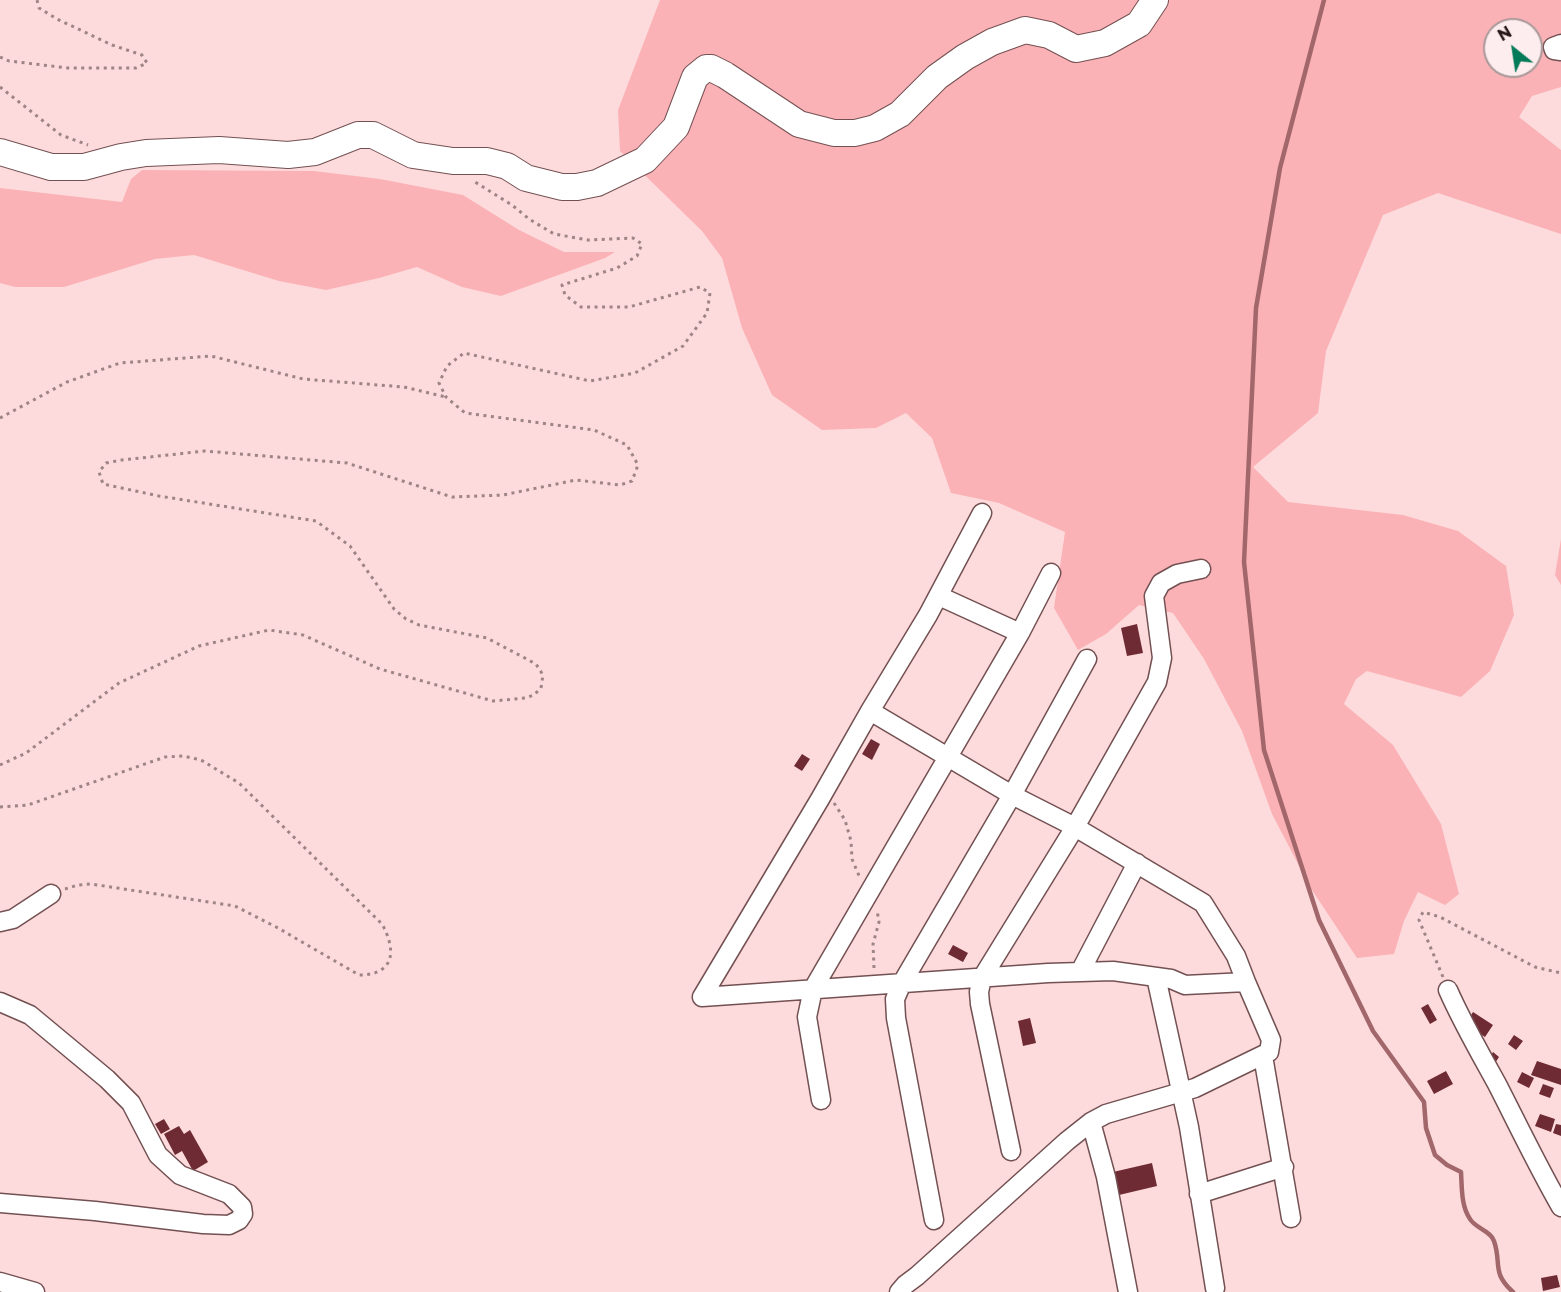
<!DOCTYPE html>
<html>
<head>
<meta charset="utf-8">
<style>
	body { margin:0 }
	#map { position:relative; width:1561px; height:1292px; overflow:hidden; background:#fddbdc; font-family:Montserrat,sans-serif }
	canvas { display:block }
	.north { position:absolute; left:1483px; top:18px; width:60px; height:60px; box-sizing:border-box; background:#feedee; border:2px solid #a89899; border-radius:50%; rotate:330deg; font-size:16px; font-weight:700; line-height:24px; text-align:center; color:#271919 }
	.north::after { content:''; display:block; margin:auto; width:21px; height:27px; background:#037b58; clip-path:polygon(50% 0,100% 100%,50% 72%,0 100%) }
</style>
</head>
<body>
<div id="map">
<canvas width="1561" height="1292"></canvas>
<div class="north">N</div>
</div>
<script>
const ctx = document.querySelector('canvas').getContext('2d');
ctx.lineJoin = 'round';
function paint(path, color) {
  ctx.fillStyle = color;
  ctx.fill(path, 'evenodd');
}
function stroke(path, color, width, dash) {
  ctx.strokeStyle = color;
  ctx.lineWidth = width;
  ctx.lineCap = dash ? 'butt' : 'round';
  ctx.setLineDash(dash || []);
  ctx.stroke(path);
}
paint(new Path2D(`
	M660,0H1561V87L1532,96L1519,117L1561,150V234L1438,193L1383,215L1326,351L1318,413L1253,467L1288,502L1403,515L1458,531L1506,566L1514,615L1490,671L1461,697L1367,671L1356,679L1344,704L1393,745L1441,824L1459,894L1445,905L1418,892L1404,921L1394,954L1357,958L1310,887L1272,814L1242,731L1204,659L1173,613L1139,605L1106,634L1078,650L1054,608L1065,532L999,503L951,493L932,438L906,413L876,428L822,430L772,395L742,328L722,258L702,231L620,151L618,110ZM1495,30H1531V66H1495Z
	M142,170L314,171L380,179L463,195L519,230L564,252H615L605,258L501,296L462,287L417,267L379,278L326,290L279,281L194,255L155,259L64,287H15L0,283V188L122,202L131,179Z
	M1561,539V585L1555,575Z`), '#fbb2b6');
stroke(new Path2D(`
	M1324,0L1280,168L1256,308L1244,562L1264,750L1319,920L1373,1031L1424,1102L1426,1128L1435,1155L1447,1165L1461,1172C1462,1188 1461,1206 1470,1219C1475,1228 1491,1231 1494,1241C1502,1264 1491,1272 1513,1292`), '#a2676b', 4.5);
paint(new Path2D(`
	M1137,624L1143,653L1127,656L1121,628Z
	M871,739L880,744L872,760L862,754Z
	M802,754L810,759L802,771L794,766Z
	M953,945L968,953L963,962L948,954Z
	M1428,1004L1437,1020L1430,1024L1421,1008Z
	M1473,1012L1493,1025L1485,1037L1465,1024Z
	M1030,1018L1036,1043L1023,1046L1018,1021Z
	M1514,1035L1523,1041L1516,1050L1508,1044Z
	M1493,1052L1499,1057L1493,1066L1487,1062Z
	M1537,1061L1561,1069V1085L1531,1075Z
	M1446,1071L1453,1084L1434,1094L1427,1081Z
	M1522,1072L1534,1078L1529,1088L1517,1082Z
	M1543,1084L1554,1088L1550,1098L1539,1094Z
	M1540,1114L1555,1119L1551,1132L1535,1126Z
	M164,1119L170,1129L161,1134L155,1124Z
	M1556,1124L1561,1125V1136L1553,1133Z
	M179,1126L184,1134L190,1130L208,1162L193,1171L182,1151L175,1155L164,1134Z
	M1152,1163L1157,1186L1119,1195L1113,1172Z
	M1557,1275L1560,1287L1543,1291L1541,1278Z`), '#6f2b34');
const street = new Path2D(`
	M1561,44L1553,47L1554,50L1561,51
	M982,513L928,615L870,711L1012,795L1075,827L1203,903L1236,956L1246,982
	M1020,633L1051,573
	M0,922L13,919L51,894
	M1080,972L1137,863
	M1156,977L1189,1127L1215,1288
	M1448,990C1462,1022 1480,1053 1497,1084C1518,1125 1538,1167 1561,1207
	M702,997L1048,973L1113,971L1171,979L1185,985L1246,982L1271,1040L1269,1052L1195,1088L1106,1114L1091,1122L1067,1141L917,1276L905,1285L899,1292
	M702,997L820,799L870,711
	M0,1002L30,1015L107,1079L131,1103L158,1155L180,1175L229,1194L242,1207L243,1214L239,1220L229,1225L203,1224L95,1211L0,1203
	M1263,1056L1291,1218
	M821,1100L807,1017L813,989L1020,633L939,596
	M1091,1122L1106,1177L1128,1292
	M1011,1151L980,1004L979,992L982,978L1075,827L1157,682L1162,658L1154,596L1161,583L1177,574L1201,569
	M1199,1194L1284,1167
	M934,1220L896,1018L895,999L902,983L1012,795L1087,659
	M0,1282L35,1292`);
const secondary = new Path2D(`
	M0,152L51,167H84L121,157L146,153L219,150L288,155L315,152L358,135H373L413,155L453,161H487L507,166L526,178L562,187H577L597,183L645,160L676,127L695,77L706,68H711L725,75L799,124L834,133H855L875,128L900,114L937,77L965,57L992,42L1025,30L1049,35L1076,49L1105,43L1139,24L1155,0`);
stroke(street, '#735052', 21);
stroke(secondary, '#735052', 28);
stroke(new Path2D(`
	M0,57L9,61L68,68H136L147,63L142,55L112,45L57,19L39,8L37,0
	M0,87L61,135L88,145
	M0,418L67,382L120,363L211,356L303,379L404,387L446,397
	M0,765L26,753L119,683L199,646L269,630L303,635L380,669L493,701L525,698L534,695L541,688L543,675L536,664L487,638L419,625L406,619L394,609L350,546L316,521L159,496L103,484L99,472L106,463L122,460L205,451L347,463L452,497L503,495L576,480L620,485L632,481L638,465L627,445L594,430L465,413L446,397L439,383L447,366L464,353L590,381L635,373L683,346L707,313L710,293L700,287L629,307H581L565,295L562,285L617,268L637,256L642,244L633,238L588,240L554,234L529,219L512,205L475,182
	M834,803L845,820L851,841L852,859L860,878
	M0,807L28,805L165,757L183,756L201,760L239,783L382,924C396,949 396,975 359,975L278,928L235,906L91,884L78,885L65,889
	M874,968L873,944L879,922L877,910
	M1443,977L1419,920L1423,912L1440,917L1535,967L1561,973`), '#9e8485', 3, [3, 4.5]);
stroke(street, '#fff', 18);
stroke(secondary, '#fff', 26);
</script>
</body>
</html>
